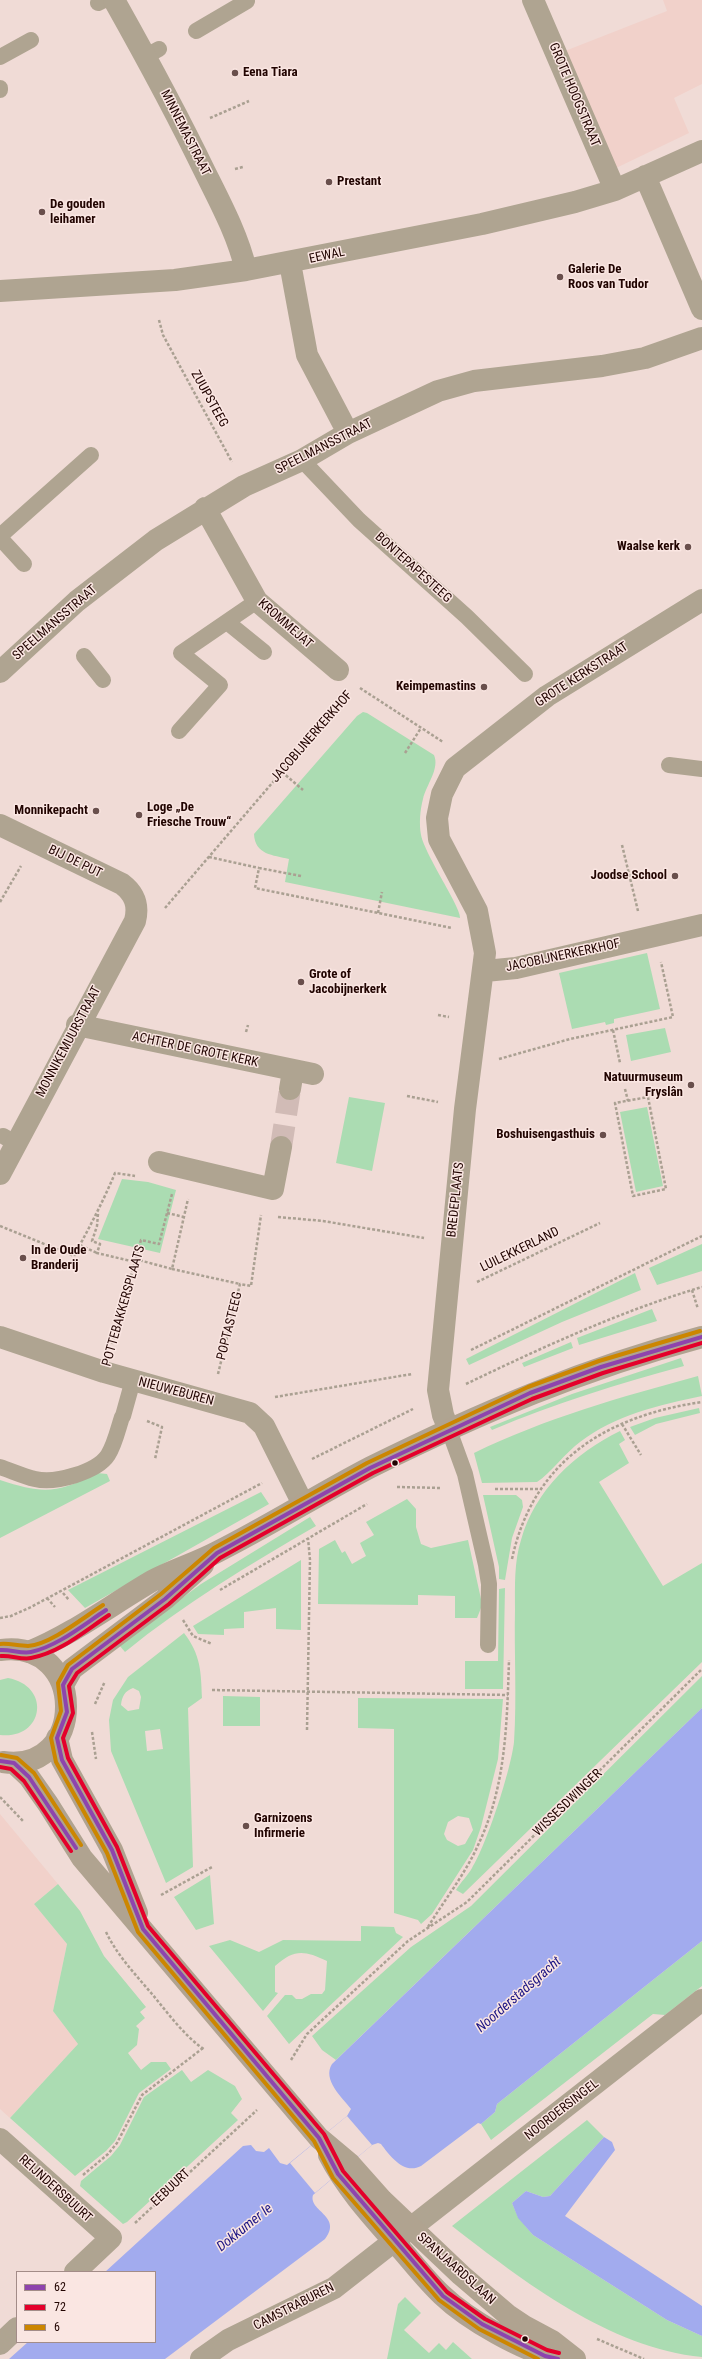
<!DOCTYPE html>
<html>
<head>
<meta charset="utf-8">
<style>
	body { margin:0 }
	#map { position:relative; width:702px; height:2359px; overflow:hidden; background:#f0dbd6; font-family:"Roboto Condensed",sans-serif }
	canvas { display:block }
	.legend { position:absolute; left:16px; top:2271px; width:140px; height:72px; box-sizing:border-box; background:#fae6e2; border:1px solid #a38c88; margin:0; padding:5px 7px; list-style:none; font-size:12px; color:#210401 }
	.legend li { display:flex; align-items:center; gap:8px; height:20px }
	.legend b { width:20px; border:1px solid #a38c88 }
</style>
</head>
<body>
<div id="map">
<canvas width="702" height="2359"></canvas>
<ul class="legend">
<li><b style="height:5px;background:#8e44ad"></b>62</li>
<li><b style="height:5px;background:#e4002b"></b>72</li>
<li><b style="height:5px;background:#cc8600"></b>6</li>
</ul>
</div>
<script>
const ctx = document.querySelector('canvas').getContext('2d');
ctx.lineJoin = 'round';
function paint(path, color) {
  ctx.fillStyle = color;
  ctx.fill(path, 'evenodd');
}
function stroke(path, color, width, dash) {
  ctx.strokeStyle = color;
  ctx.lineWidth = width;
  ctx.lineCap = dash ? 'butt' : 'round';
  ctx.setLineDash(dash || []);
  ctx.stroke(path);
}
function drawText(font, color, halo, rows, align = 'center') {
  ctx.font = font + ' "Roboto Condensed",sans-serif';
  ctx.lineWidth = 3;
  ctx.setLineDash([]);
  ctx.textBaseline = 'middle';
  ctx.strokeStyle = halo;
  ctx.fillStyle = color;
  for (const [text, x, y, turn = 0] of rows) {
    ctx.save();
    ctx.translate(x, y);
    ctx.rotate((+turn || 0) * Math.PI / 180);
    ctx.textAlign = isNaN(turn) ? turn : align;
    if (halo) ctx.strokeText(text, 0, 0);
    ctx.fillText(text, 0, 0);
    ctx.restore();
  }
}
paint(new Path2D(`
	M663,0H702V84L674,98L689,133L616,168L565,51L667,11Z
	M0,1814L58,1884L34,1904L67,1944L53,2011L78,2044L10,2118L0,2109Z`), '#f1d1ca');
paint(new Path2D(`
	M363,712L367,713L434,755C440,769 426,785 423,799C420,810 419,824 421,835C425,855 462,909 460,918L285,882L289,859C273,855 255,855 254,834L357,716Z
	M647,953L660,1009L614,1019V1023L606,1025L605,1022L572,1029L559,973Z
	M665,1028L671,1052L631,1061L626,1035Z
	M349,1097L385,1103L372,1171L336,1163Z
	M647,1107L663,1186L636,1192L620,1112Z
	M122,1179L148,1182L176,1190L160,1253L98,1239Z
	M702,1244V1271L657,1285L649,1268Z
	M635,1273L641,1290L562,1322L469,1365L466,1359Z
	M652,1309L657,1321L579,1345L577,1338Z
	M571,1342L573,1348L524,1367L522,1363Z
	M681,1358L684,1366C618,1384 555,1403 492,1430L490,1427L572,1394Z
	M698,1376L702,1396C659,1405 615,1415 580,1442C565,1453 551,1473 537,1482L482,1483L474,1453C546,1418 621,1397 698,1376Z
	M699,1408L700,1413L656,1424L635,1435L630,1427L655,1418Z
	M620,1431L625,1440L619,1444L629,1463L599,1482L663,1586L702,1563V1662L463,1894L456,1890C461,1882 468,1875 472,1868C487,1844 511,1769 514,1742C517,1698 514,1653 515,1609C515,1586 514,1562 521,1540C535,1490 575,1453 620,1431Z
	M97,1473L107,1474L110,1481L0,1538V1480C43,1494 56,1494 97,1473Z
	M261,1492L269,1504L85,1608L68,1590Z
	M483,1495H516L522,1500L523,1507L512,1538L505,1580L499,1579V1567Z
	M407,1499L416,1509V1527L421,1544L431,1548L468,1540L481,1599V1608L477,1618H455V1596L418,1595V1605L318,1604L319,1549L335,1540L342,1553L345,1551L352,1564L366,1556L360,1543L374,1535L366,1522Z
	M310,1517L316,1526C249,1565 185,1603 125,1652L119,1645L201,1584Z
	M301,1560V1630L276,1629V1608L244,1612V1628L224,1629V1635L198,1634L193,1626Z
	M505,1588L503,1689H465V1661H498L499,1589Z
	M184,1633C201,1655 201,1672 202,1698L188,1708L193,1867L166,1883L111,1751L109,1720L113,1700L128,1677ZM133,1688L139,1691L141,1697L139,1709L128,1711L121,1705C122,1696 125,1691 133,1688ZM160,1729L163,1749L147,1751L145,1731Z
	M702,1676V1708L336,2060L322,2050L312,2036L411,1947L471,1906Z
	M8,1678C52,1686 44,1740 0,1735V1680Z
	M223,1696L260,1697V1726H223Z
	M358,1698L503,1699L498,1759L481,1827L473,1850L432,1914L421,1924L418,1920L394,1913V1729L358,1728ZM458,1816L469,1818L473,1830L465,1844L458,1846L447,1840L444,1834L448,1822Z
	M210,1875L214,1924L196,1930L174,1897Z
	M58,1884L80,1911L104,1956L146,2007L140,2012L145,2018L136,2026L139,2029L137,2045L128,2053L141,2070L151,2062H166L171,2069L139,2093L115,2141L106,2151L75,2176L10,2118L78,2044L53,2011L67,1944L34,1904Z
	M361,1926L394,1927L396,1933L403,1937L289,2044L267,2016L285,1995H292L296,1999H302L311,1994H322L325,1990L327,1961C304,1950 294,1949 275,1966V1992L278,1993L263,2011L209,1946L230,1940L259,1952L283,1940L361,1941Z
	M702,1941V1986L665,2015L653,2014L491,2140L481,2124L495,2112L497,2104Z
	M182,2070L191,2082L208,2070L235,2086L242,2099L231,2113L238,2120L127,2222L123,2224L80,2186L81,2181L111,2156L120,2145L144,2097Z
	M587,2120L604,2137L550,2196L543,2197L526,2191L512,2203L518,2217L533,2235L667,2320L702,2336V2357C609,2348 523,2281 452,2226Z
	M405,2297L421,2313L404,2330L429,2353L439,2343L446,2350L453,2342L472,2359H387L398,2304Z`), '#abdcb2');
paint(new Path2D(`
	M702,1708V1941L497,2104L495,2112L481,2124L478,2123L421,2166C404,2175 390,2156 381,2144L378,2143L372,2145L313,2195C308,2211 343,2216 325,2239L165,2359H9L28,2342H155V2272H105L243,2146L251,2145L256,2151L264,2152L269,2148L280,2163L287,2165L347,2116L351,2109C342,2097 322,2080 332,2064Z
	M604,2137L612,2142L615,2150L565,2216L702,2306V2336L667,2320L533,2235L518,2218L512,2203L526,2191L543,2197L550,2196Z`), '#a2abee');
paint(new Path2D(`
	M347,2116L372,2145L315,2193L290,2163Z`), '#f0dbd6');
stroke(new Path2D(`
	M281,1147L290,1089`), '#d1bbb6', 22, [22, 11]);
stroke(new Path2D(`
	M210,118L249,101
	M235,169L243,167
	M159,320L163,335L232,462
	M360,688L443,742
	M405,753L421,728
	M282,772L303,790
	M622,845L638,911
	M209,857L259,868
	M301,876L259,868L255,888L452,928
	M0,902L21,866
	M165,908L345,698
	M378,913L382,892
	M438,1015L449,1017
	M613,1030L620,1063
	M246,1032L248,1025
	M499,1059L570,1039L673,1017L661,962
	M625,1089L628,1101
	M407,1096L438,1102
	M648,1097L666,1189L633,1196L615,1103Z
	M167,1213L184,1217
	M98,1214L97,1226L92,1241L100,1244L97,1253L135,1262
	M278,1217L323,1221L424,1238
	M0,1226L74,1256C89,1228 103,1202 115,1173L135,1176
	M80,1245L97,1253
	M135,1259L172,1269L188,1199
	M172,1269L240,1284
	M477,1282L600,1223
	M692,1290L698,1309
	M112,1344L141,1240L159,1244L172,1194
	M471,1350L702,1236
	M218,1374L240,1284L251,1286L261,1215
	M466,1384C543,1347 621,1311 702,1287
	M275,1397L412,1374
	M147,1421L162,1427L155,1459
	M622,1424L641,1455
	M312,1459L413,1409
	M397,1487L442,1488
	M495,1489H539
	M512,1559C533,1461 606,1416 702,1402
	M220,1590L367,1504
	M63,1593L69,1600
	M47,1598L55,1607
	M0,1618L11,1616L31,1607L262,1483
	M183,1620L193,1636L212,1644
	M212,1690L508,1695
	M95,1704L105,1681
	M307,1730L310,1560L308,1538
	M92,1732L96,1759
	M0,1797L23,1821
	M161,1895L212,1867
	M428,1927C445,1899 466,1873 479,1843C506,1786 507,1722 509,1660
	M106,1932C117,1955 135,1974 152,1994C168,2013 184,2036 205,2050
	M291,2060L307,2034L408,1941L467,1902L702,1669
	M83,2175L108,2154L117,2143L142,2095L203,2048
	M135,2223L257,2110
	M597,2339L644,2359`), '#aaa092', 2.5, [3, 2]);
stroke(new Path2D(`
	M98,3L104,0
	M196,31L247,1
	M146,56L159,49
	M0,57L31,40
	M0,88V90
	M302,460L359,520L467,617L525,674
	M0,536L91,455
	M0,538L24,564
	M227,622L264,652
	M84,656L103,680
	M179,731L220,685L181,653L257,601
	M669,765L702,769
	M3,1136L15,1143
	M123,1416L133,1380
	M449,1430L465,1474L486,1565L489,1584L488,1645
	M0,1467C12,1471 23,1476 35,1479C55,1484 97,1472 108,1455C115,1444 118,1429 122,1417`), '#afa491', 16);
stroke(new Path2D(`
	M114,0C146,57 177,114 205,172C221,204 238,236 246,270
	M533,0L615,190
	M645,176L702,309
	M290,263L307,355L348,433
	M0,291L175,280L246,270L482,224L575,202L615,190L702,151
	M205,508L257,601L338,670
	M0,672L77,601L156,540L244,486L302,460L348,433L438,391L474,381L602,366L645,358L702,338
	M0,825L122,884C135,894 139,905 135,921L0,1174
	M485,971L516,968L702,925
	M77,1025L313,1074
	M290,1089L293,1071
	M159,1162L273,1189L281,1147
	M0,1337L104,1372L250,1413L264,1426L303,1504
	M449,1430L443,1415L438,1390L465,1109L485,953L477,911L439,839L437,818L442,794L455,768L547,696L702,600
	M0,2139L111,2238L75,2272
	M0,2344L17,2328
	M201,2359L228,2340L334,2288L702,2000`), '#afa491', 22);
stroke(new Path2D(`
	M0,1650C88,1638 87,1774 3,1762
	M29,1652C73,1634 111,1605 152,1581C173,1570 196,1563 217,1552C269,1526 319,1494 371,1467C480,1413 585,1368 702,1337
	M63,1685L72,1669L165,1599L203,1565
	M57,1738L62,1760L112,1850L137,1913
	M14,1763L29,1777L48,1804L82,1858L319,2138L350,2164L382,2200L461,2275L509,2316L524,2326L552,2341L575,2359
	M329,2155C345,2186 368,2212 391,2238C408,2256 423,2277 442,2295C468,2320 523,2351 558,2359`), '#b0a390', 22);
stroke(new Path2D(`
	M0,1650C10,1649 21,1654 31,1652C58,1646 83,1625 106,1610
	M0,1761L14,1763L29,1777L76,1848
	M558,2359L545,2356L482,2324L443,2296L338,2174L319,2138L143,1929L112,1850L62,1760L57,1738L67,1712L63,1685L72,1669L165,1599L217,1553L370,1468L530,1393L601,1367L702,1337`), '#8e44ad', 4);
stroke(new Path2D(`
	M1,1656C11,1655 21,1660 31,1658C60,1653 86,1630 109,1615
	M0,1767L11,1769L24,1781L71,1851
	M559,2353L547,2350L485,2319L447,2292L343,2171L324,2134L148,1926L117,1847L68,1758L63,1738L73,1713L69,1686L77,1673L169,1604L220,1558L373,1473L532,1399L603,1373L702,1343`), '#e4002b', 4);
stroke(new Path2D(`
	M0,1644C9,1643 18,1646 28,1646C50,1645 84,1617 103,1605
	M1,1755L17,1758L34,1773L81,1845
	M538,2359L479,2329L439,2300L333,2178L314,2141L138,1932L107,1853L56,1762L51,1738L61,1711L58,1683L68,1665L161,1594L214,1548L367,1463L528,1387L599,1361L700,1331`), '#cc8600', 4);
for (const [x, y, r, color] of [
	[235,73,4,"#694f4c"],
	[329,182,4,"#694f4c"],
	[42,212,4,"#694f4c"],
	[560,277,4,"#694f4c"],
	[688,547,4,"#694f4c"],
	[484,687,4,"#694f4c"],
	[96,811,4,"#694f4c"],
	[139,815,4,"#694f4c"],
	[675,876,4,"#694f4c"],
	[301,982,4,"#694f4c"],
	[691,1085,4,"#694f4c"],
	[603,1135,4,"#694f4c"],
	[23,1258,4,"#694f4c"],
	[395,1463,3.5,"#210401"],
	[246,1826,4,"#694f4c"],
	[525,2339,3.5,"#210401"]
]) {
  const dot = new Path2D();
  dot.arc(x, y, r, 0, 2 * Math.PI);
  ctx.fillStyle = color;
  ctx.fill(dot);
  stroke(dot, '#fae6e2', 1.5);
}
drawText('bold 13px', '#210401', '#fae6e2', [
	["Eena Tiara",243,73],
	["Prestant",337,182],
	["De gouden",50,205],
	["leihamer",50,220],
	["Galerie De",568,270],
	["Roos van Tudor",568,285],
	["Waalse kerk",680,547,"right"],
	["Keimpemastins",476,687,"right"],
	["Loge „De",147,808],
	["Friesche Trouw“",147,823],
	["Monnikepacht",88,811,"right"],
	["Joodse School",667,876,"right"],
	["Grote of",309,975],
	["Jacobijnerkerk",309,990],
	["Natuurmuseum",683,1078,"right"],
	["Fryslân",683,1093,"right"],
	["Boshuisengasthuis",595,1135,"right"],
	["In de Oude",31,1251],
	["Branderij",31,1266],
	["Garnizoens",254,1819],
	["Infirmerie",254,1834]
], 'left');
drawText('13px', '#210401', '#fae6e2', [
	["GROTE HOOGSTRAAT",574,95,67],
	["MINNEMASTRAAT",185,133,63],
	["EEWAL",327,256,-12],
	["ZUUPSTEEG",209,399,61],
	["SPEELMANSSTRAAT",324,447,-27],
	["BONTEPAPESTEEG",413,568,42],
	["SPEELMANSSTRAAT",55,623,-41],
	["KROMMEJAT",285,624,41],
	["GROTE KERKSTRAAT",582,675,-33],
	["JACOBIJNERKERKHOF",312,737,-49],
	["BIJ DE PUT",75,862,26],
	["JACOBIJNERKERKHOF",563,956,-12],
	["MONNIKEMUURSTRAAT",69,1042,-62],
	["ACHTER DE GROTE KERK",195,1050,12],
	["BREDEPLAATS",456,1200,-84],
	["LUILEKKERLAND",520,1250,-26],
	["POTTEBAKKERSPLAATS",124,1306,-74],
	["POPTASTEEG",230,1326,-76],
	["NIEUWEBUREN",176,1392,15],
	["WISSESDWINGER",568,1803,-44],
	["NOORDERSINGEL",562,2110,-38],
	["EEBUURT",171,2188,-43],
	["REIJNDERSBUURT",55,2189,42],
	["SPANJAARDSLAAN",456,2269,42],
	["CAMSTRABUREN",294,2307,-27]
]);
drawText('italic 14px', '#1b1484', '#fae6e2', [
	["Noorderstadsgracht",519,1995,-41],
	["Dokkumer Ie",245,2228,-39]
]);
</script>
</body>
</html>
